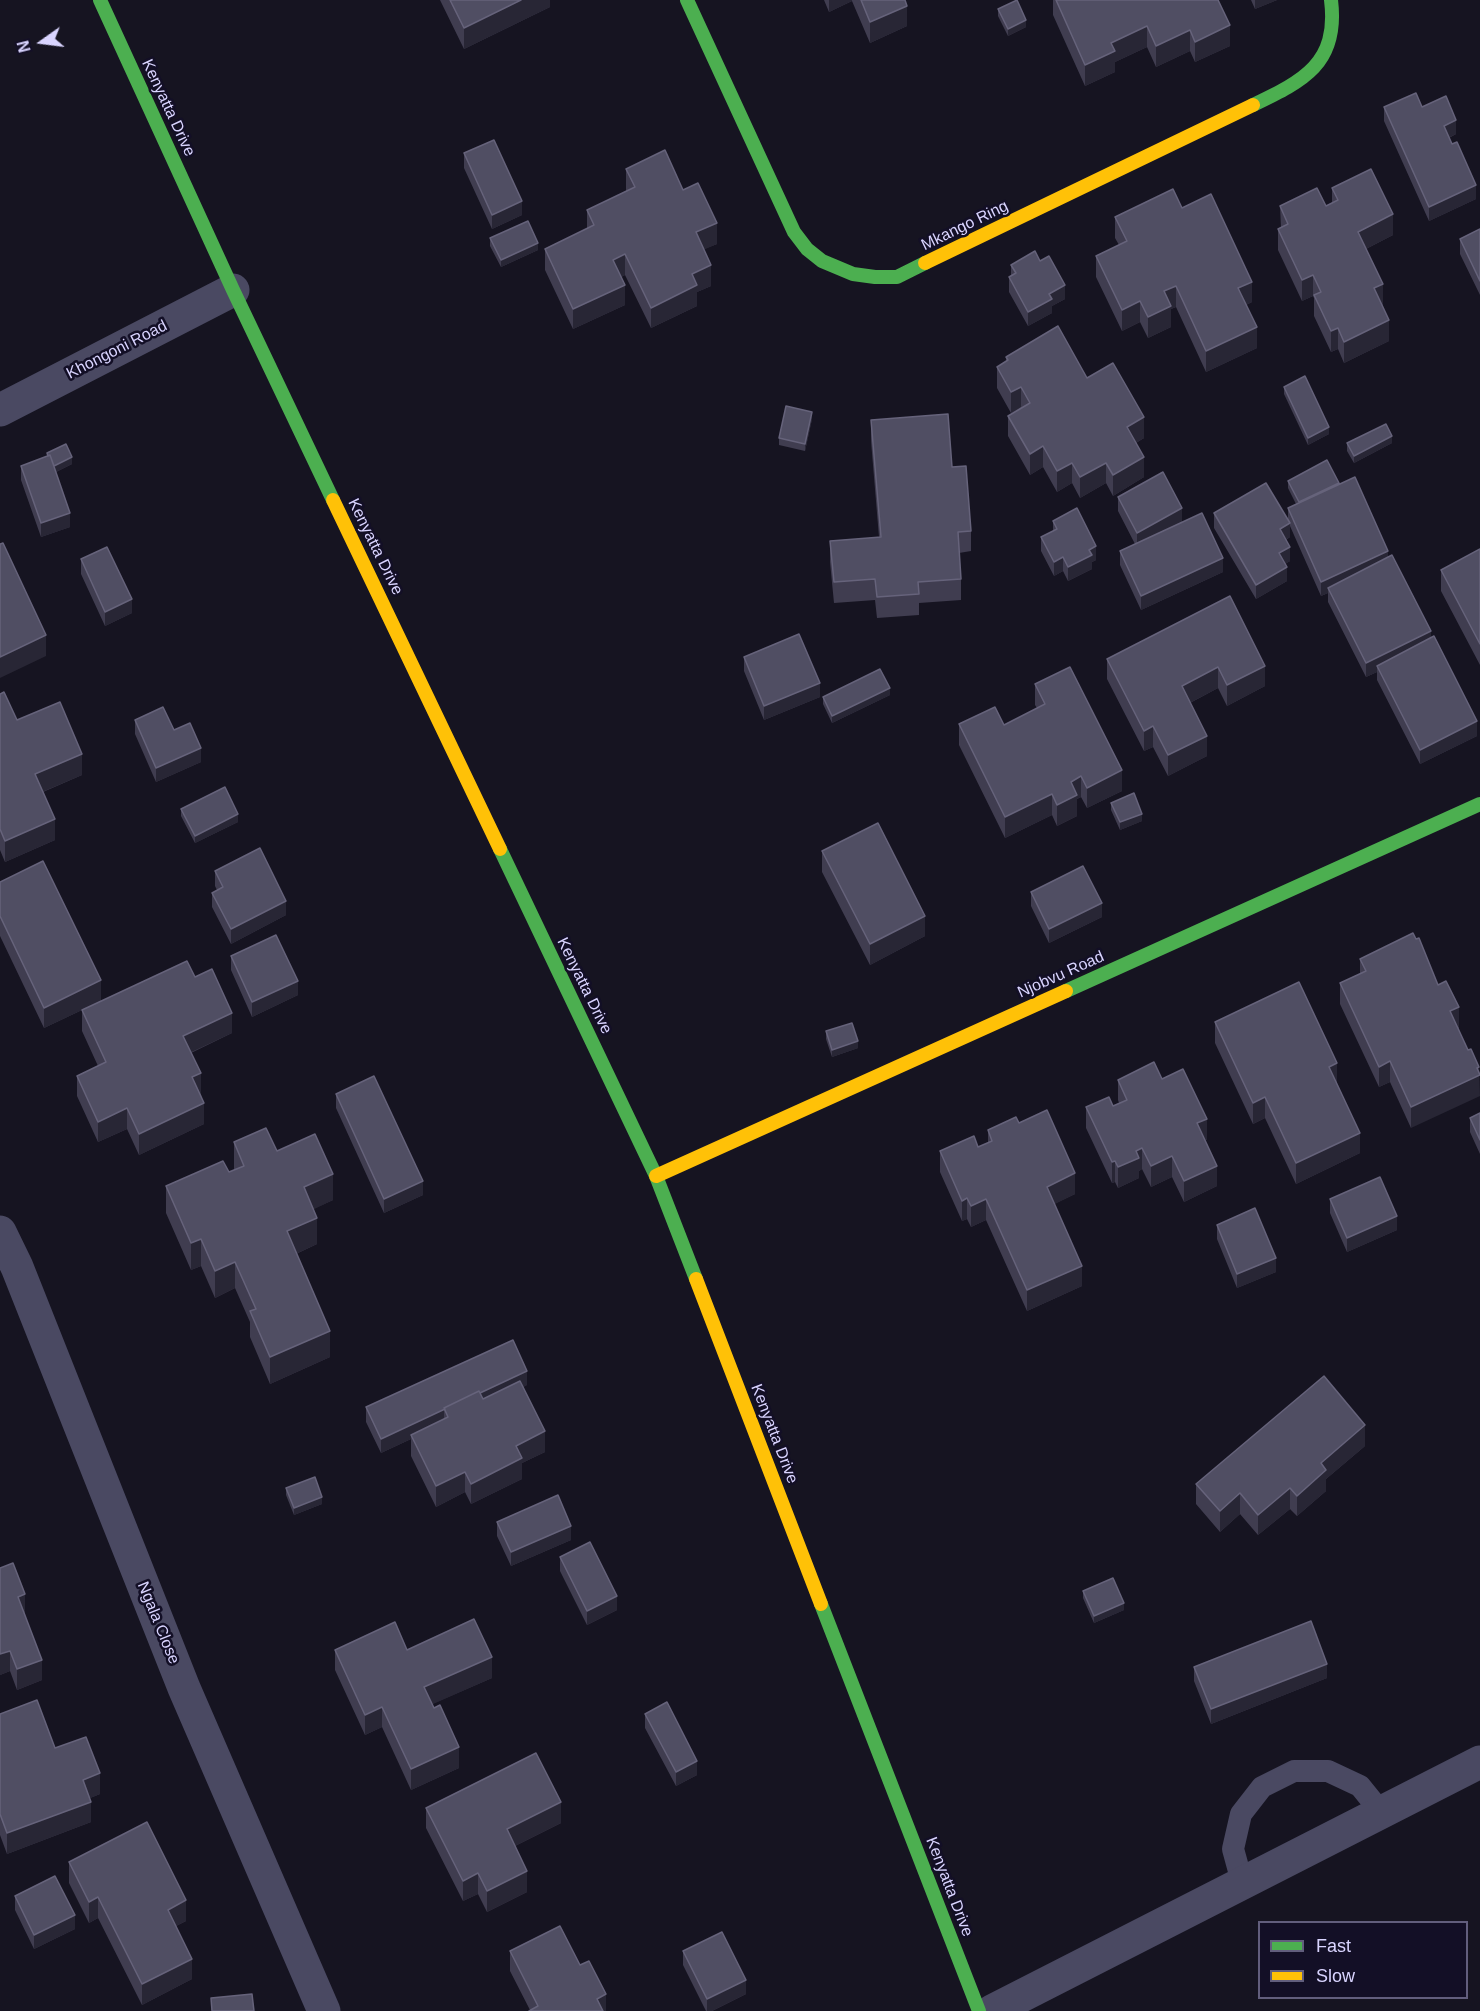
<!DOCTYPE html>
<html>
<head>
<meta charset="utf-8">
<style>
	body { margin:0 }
	#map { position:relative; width:1480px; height:2011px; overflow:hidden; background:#161421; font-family:Arial,sans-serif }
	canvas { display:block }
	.legend { position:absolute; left:1258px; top:1921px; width:210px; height:78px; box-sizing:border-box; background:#130f26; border:2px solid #625e7d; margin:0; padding:8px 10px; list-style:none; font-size:18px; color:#d9d4ff }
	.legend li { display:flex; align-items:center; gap:12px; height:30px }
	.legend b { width:30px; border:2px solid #625e7d }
	.north { position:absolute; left:12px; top:12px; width:60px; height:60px; -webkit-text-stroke:4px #130f26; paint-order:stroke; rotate:256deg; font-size:16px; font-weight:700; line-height:24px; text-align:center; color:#d9d4ff }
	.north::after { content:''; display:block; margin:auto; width:21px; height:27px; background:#d9d4ff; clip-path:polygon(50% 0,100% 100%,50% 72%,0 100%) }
</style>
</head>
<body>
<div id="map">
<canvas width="1480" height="2011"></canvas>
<ul class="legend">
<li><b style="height:8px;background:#4caf50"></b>Fast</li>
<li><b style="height:8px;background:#ffc107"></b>Slow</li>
</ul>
<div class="north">N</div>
</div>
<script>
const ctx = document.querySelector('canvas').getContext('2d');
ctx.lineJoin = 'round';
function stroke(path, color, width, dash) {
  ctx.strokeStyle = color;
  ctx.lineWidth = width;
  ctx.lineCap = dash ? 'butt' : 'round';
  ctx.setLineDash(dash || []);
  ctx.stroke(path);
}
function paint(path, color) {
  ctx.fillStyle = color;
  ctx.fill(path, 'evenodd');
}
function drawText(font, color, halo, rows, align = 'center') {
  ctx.font = font + ' Arial,sans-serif';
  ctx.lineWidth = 5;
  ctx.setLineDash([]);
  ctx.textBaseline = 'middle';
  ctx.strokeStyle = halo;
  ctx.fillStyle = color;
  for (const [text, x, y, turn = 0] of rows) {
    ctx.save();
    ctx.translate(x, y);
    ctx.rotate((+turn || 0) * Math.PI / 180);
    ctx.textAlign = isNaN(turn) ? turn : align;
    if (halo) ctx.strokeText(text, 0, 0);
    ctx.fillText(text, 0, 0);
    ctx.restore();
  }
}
stroke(new Path2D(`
	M1242,1882L1233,1849L1241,1814L1262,1787L1294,1771H1328L1360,1786L1381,1812`), '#4a4962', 22);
stroke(new Path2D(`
	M0,410L233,290
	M0,1232L17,1267L184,1688L324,2011
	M992,2011L1480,1762`), '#4a4962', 33);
stroke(new Path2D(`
	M100,0L233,290L333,500
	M687,0L794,232L807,249L822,261L853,274L875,277H897L925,263
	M1253,105C1303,81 1339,64 1331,0
	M500,849L656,1176L696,1279
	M1066,991L1480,804
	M821,1604L979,2011`), '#4caf50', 14);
stroke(new Path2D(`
	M925,263L1253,105
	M333,500L500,849
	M656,1176L1066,991
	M696,1279L821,1604`), '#ffc107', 14);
paint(new Path2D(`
	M440,0H550V7L464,49Z
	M824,0H905L907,26L870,43L852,1L829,12Z
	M1053,0H1218L1230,46L1195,62L1190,51L1156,67L1147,47L1115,62V72L1085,86L1053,15Z
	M1251,0H1277L1255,9Z
	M998,9L1026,27L1008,36L998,16Z
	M1384,107H1422L1456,134L1449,138L1476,199L1429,221L1384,121Z
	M464,153L522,215L492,229L464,168Z
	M626,169L683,190L717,244L704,249L711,286L697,292V306L651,328L625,275L621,277L625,305L573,329L545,270V249L587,229V210L626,191Z
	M1332,188L1393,235L1366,249L1383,305H1382L1389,341L1344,363L1338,349L1331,352L1314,316V298L1313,296L1302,301L1278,250V229L1281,228L1280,206H1326L1332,203Z
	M1182,208L1252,302L1246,305L1257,348L1206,372L1176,307L1171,309V327L1148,338L1140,322L1122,331L1096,277V256L1119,245L1115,238V217Z
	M1480,229V295L1460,254V239Z
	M490,238L538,250L501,267L490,246Z
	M1040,261L1065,299L1052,306V313L1028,326L1009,292V277L1011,276V265Z
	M1006,357L1087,378L1144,438L1136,443L1144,477L1113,496L1106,483L1080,498L1072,483L1057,492L1043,467L1030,475L1008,436V416L1021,407L1011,413L997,388V367L1006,362Z
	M1284,387L1329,434L1308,445L1284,394Z
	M812,419L805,451L779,445V438Z
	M871,420L952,467L971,531V551L959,553L961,579V600L919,603V615L877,618L875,600L834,603L830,562V541L879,537L871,441Z
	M1347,443H1392L1354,463L1347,451Z
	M47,453L72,464L56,472L70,527L41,537L21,480V466L47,456Z
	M1288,481L1339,484L1388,557L1431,638L1477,736L1420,764L1377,680V672L1366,677L1328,602V593L1321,596L1290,526V537L1286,540L1290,561L1285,564L1287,581L1256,599L1214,528V513L1288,520V508L1296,504L1288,488Z
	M1118,497L1182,522L1223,572L1141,610L1120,565V551L1135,544L1118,511Z
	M1053,521L1096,560L1092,562V569L1068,581L1063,571L1054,576L1041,551V537L1053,531Z
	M1480,549V665L1441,591V570Z
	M81,559L132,613L105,626L81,574Z
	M1230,596L1265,686L1227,706L1218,688L1190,703L1207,756L1168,776L1153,747L1144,751L1107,679V659Z
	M744,657L820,697L764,720L744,671Z
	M1035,684L1122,791L1087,808L1081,797L1077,799V816L1057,826L1052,815L1005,838L959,745V724L1004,725L1037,708L1035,705Z
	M0,694L17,720L82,775L43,792L55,840L5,862L0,850Z
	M890,695L832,723L823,704V697Z
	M135,720L174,730L201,762L156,782L135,734Z
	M1111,803L1142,821L1120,830L1111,810Z
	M181,809L238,822L195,843L181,816Z
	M822,851L925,936L870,965L822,872Z
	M215,871L286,915L231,944L212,907V893L217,890L215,886Z
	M0,882L101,1001L195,977L232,1033L191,1053L201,1094L204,1124L139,1155L127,1129L98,1142L77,1096V1076L98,1066L82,1031V1010L44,1028L0,936Z
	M1031,892L1102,917L1049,943L1031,906Z
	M231,956L298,995L252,1017L231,970Z
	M1360,959L1438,985L1459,1027L1411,1128L1390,1082L1379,1087L1340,1004V983L1360,974Z
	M1215,1022L1337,1084L1360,1153L1296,1184L1265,1118L1253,1124L1215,1043Z
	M826,1031L858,1048L832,1057L826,1039Z
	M1162,1079L1207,1140H1205L1217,1186L1184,1202L1172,1177L1151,1187L1142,1169L1139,1171V1178L1118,1188L1115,1182L1112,1183L1086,1128V1107L1113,1106L1119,1103L1118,1100V1080Z
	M336,1094L423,1195L384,1213L336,1108Z
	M1480,1113V1154L1470,1132V1118Z
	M1019,1123L1075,1194L1054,1204L1082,1286L1027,1311L986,1220L971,1227L967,1219L962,1221L940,1172V1151L978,1147L988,1143V1130Z
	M234,1142L277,1151L333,1200L313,1209L317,1244L296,1254L330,1357L270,1384L250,1337V1322L235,1288L215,1298L201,1266L191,1270L166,1213V1186L229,1172L234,1170Z
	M1330,1199L1397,1230L1347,1252L1330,1213Z
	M1217,1225L1276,1272L1237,1288L1217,1239Z
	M527,1385L523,1387L545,1452L522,1463V1479L471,1504L465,1492L436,1507L411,1456V1439L381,1453L366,1422V1407Z
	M1365,1446L1326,1479V1491L1297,1516L1290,1509L1258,1535L1240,1514L1220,1532L1196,1504V1484Z
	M286,1488L322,1504L294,1515L286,1495Z
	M497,1522L571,1540L511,1566L497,1536Z
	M560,1557L617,1610L587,1625L560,1571Z
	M1083,1591L1124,1610L1094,1623L1083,1598Z
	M25,1615L42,1680L17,1690L10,1671L0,1675Z
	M335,1650L492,1678L432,1704L459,1768L411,1790L382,1727L365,1735L335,1670Z
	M1194,1667L1327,1678L1211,1724L1194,1681Z
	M0,1714L55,1748L100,1794L90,1798L91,1822L7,1854L0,1835Z
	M645,1714L697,1775L676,1786L645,1728Z
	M426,1808L561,1823L515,1846L527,1892L487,1912L478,1894L463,1901L426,1828Z
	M69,1862L186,1921L176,1926L192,1979L142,2005L98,1918L89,1923L69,1883Z
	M15,1896L75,1929L34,1949L15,1910Z
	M510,1951L580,1965L606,2011L530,2010L510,1971Z
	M683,1951L746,1994L712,2011H706L683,1965Z`), '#403d50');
paint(new Path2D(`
	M521,0H550V7L464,49V28Z
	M829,0H852V1L829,12Z
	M1255,0H1277L1255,9Z
	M907,6V26L870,43V22Z
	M1026,20V27L1008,36V29Z
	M1230,25V46L1195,62V42Z
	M1147,26V47L1115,62V72L1085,86V65L1111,43Z
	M1190,30V51L1156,67V46Z
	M1456,120V134L1444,140V126Z
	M1476,185V199L1429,221V207Z
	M522,201V215L492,229V215Z
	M1393,214V235L1358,253V232Z
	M717,223V244L696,253V232Z
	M538,243V250L501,267V260Z
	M625,254V275L613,281V260Z
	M711,265V286L697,292V306L651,328V308L692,274Z
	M1313,275V296L1302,301V280Z
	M1252,282V302L1238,309V288Z
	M1383,284V305L1374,309V288Z
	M625,285V305L573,329V309Z
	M1065,285V299L1052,306V313L1028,326V312L1049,294Z
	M1176,286V307L1171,309V327L1148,338V317L1164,291Z
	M1140,301V322L1122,331V310Z
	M1389,320V341L1344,363V342Z
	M1257,327V348L1206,372V351Z
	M1338,328V349L1331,352V331Z
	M1021,387V407L1011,413V392Z
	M812,412V419L805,451V444Z
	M1144,417V438L1127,448V427Z
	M1329,427V434L1308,445V438Z
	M1392,436V443L1354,463V456Z
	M1043,446V467L1030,475V454Z
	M72,457V464L52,474V466Z
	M1144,457V477L1113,496V475Z
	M1072,463V483L1057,492V471Z
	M1106,463V483L1080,498V477Z
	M1182,508V522L1137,547V533Z
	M70,513V527L41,537V523Z
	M1290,523V537L1280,543V529Z
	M1096,546V560L1092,562V569L1068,581V567L1089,550Z
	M1290,547V561L1279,568V553Z
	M1388,551V565L1328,588V593L1321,596V582Z
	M1063,557V571L1054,576V562Z
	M1223,558V572L1141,610V596Z
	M1287,567V581L1256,599V585Z
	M132,599V613L105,626V612Z
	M1431,631V645L1377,666V672L1366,677V663Z
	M46,635V656L0,678V657Z
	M1265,666V686L1227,706V685Z
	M1218,667V688L1182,707V686Z
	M820,683V697L764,720V706Z
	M890,688V695L832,723V716Z
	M1477,721V736L1420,764V750Z
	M1153,726V747L1144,751V731Z
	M1207,736V756L1168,776V755Z
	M201,748V762L156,782V768Z
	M82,754V775L35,795V774Z
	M1122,770V791L1087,808V788Z
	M1081,776V797L1077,799V816L1057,826V805L1071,782Z
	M1052,794V815L1005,838V817Z
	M238,814V822L195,843V836Z
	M1142,814V821L1120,830V822Z
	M55,819V840L5,862V841Z
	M286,901V915L231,944V929Z
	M1102,903V917L1049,943V929Z
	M925,916V936L870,965V944Z
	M101,980V1001L44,1028V1008Z
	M298,981V995L252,1017V1002Z
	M1459,1007V1027L1450,1032V1011Z
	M232,1013V1033L183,1056V1036Z
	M858,1041V1048L832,1057V1050Z
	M1390,1061V1082L1379,1087V1067Z
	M1337,1063V1084L1329,1067Z
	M1479,1067L1480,1096L1411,1128V1107Z
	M201,1073V1094L192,1098V1077Z
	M1265,1097V1118L1253,1124V1103Z
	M204,1103V1124L139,1155V1134Z
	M127,1108V1129L98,1142V1122Z
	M1207,1119V1140L1197,1144V1123Z
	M1360,1133V1153L1296,1184V1163Z
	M1142,1148V1169L1139,1171V1178L1118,1188V1167L1136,1151Z
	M1172,1156V1177L1151,1187V1166Z
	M1115,1161V1182L1112,1183V1162Z
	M1217,1166V1186L1184,1202V1181Z
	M1075,1173V1194L1047,1208V1187Z
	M333,1174V1200L304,1214V1187Z
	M423,1181V1195L384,1213V1199Z
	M967,1198V1219L962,1221V1201Z
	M986,1199V1220L971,1227V1206Z
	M1397,1216V1230L1347,1252V1238Z
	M317,1218V1244L287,1258V1231Z
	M201,1239V1266L191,1270V1243Z
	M1276,1258V1272L1237,1288V1274Z
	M235,1262V1288L215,1298V1271Z
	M1082,1266V1286L1027,1311V1290Z
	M330,1331V1357L270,1384V1357Z
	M527,1371V1385L448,1422V1417L445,1409Z
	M444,1409V1424L411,1435V1439L381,1453V1439Z
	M1365,1425V1446L1326,1479V1491L1297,1516V1496L1321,1463Z
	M545,1431V1452L522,1463V1479L471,1504V1484L516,1446Z
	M465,1472V1492L436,1507V1486Z
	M1290,1488V1509L1258,1535V1515Z
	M1240,1493V1514L1220,1532V1511Z
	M322,1497V1504L294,1515V1508Z
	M571,1526V1540L511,1566V1552Z
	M25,1594V1615L18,1597Z
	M617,1596V1610L587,1625V1611Z
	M1124,1603V1610L1094,1623V1616Z
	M10,1651V1671L0,1675V1654Z
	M492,1657V1678L424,1708V1687Z
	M42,1660V1680L17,1690V1669Z
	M1327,1664V1678L1211,1724V1709Z
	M382,1707V1727L365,1735V1715Z
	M459,1747V1768L411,1790V1769Z
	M697,1761V1775L676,1786V1772Z
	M100,1773V1794L83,1801V1780Z
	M91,1802V1822L7,1854V1833Z
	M561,1802V1823L507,1850V1829Z
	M527,1871V1892L487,1912V1891Z
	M478,1873V1894L463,1901V1881Z
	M98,1897V1918L89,1923V1902Z
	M186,1900V1921L168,1930V1910Z
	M75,1915V1929L34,1949V1935Z
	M192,1959V1979L142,2005V1984Z
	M746,1980V1994L712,2011H707V1999Z
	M606,1994V2011H597V1999Z`), '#282635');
const building = new Path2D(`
	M450,0H521L464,28Z
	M861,0H905L907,6L870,22Z
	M1017,0L1026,20L1008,29L998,9Z
	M1056,0H1218L1230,25L1195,42L1190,30L1156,46L1147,26L1111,43L1115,51L1085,65Z
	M1416,93L1422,107L1446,96L1456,120L1444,126L1452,144L1457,142L1476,185L1429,207L1384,107Z
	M494,140L522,201L492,215L464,153Z
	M665,150L683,190L698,183L717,223L696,232L711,265L692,274L697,285L651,308L625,254L613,260L625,285L573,309L545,249L594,225L587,210L635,187L626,169Z
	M1371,169L1393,214L1358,232L1383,284L1374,288L1389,320L1344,342L1338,328L1331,331L1314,295L1321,292L1313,275L1302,280L1278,229L1288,224L1280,206L1317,188L1326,206L1338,200L1332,188Z
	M1173,189L1182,208L1211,194L1252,282L1238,288L1257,327L1206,351L1176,286L1164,291L1171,306L1148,317L1140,301L1122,310L1096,256L1127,241L1115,217Z
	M528,221L538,243L501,260L490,238Z
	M1480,229V281L1460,239Z
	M1035,251L1040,261L1049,256L1065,285L1049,294L1052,299L1028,312L1009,277L1016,273L1011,265Z
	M1058,326L1087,378L1113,363L1144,417L1127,427L1144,457L1113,475L1106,463L1080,477L1072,463L1057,471L1043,446L1030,454L1008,416L1030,403L1021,387L1011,392L997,367L1008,360L1006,357Z
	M1305,376L1329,427L1308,438L1284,387Z
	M786,406L812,412L805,444L779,438Z
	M948,414L952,467L966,466L971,531L958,532L961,579L918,582L919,594L877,597L875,579L834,582L830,541L881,537L871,420Z
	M1386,424L1392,436L1354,456L1347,443Z
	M66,444L72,457L54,466L50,455L48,456L47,453Z
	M50,455L70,513L41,523L21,466Z
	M1327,460L1339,483L1299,502L1288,481Z
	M1163,472L1182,508L1137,533L1118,497Z
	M1355,477L1388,551L1321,582L1288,508Z
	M1266,483L1290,523L1280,529L1290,547L1279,553L1287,567L1256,585L1214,513Z
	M1077,508L1096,546L1089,550L1092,555L1068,567L1063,557L1054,562L1041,537L1057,529L1053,521Z
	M1202,513L1223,558L1141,596L1120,551Z
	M3,543L46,635L0,657V544Z
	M107,547L132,599L105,612L81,559Z
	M1480,549V644L1441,570Z
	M1392,555L1431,631L1366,663L1328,588Z
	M1230,596L1265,666L1227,685L1218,667L1182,686L1207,736L1168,755L1153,726L1144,731L1107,659Z
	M799,634L820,683L764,706L744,657Z
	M1434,636L1477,721L1420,750L1377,666Z
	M1070,667L1122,770L1087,788L1081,776L1071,782L1077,795L1057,805L1052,794L1005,817L959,724L995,707L1004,725L1045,704L1035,684Z
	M880,669L890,688L832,716L823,697Z
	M4,692L17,720L60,702L82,754L35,774L55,819L5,841L0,829V694Z
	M163,707L174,730L190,723L201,748L156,768L135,720Z
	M225,787L238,814L195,836L181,809Z
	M1134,793L1142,814L1120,822L1111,803Z
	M878,823L925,916L870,944L822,851Z
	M260,848L286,901L231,929L212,893L223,887L215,871Z
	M43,861L101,980L44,1008L0,916V882Z
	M1083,866L1102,903L1049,929L1031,892Z
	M1413,933L1416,939L1419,938L1438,985L1446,981L1459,1007L1450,1011L1468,1050L1471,1049L1479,1067L1477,1068L1480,1075L1411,1107L1390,1061L1379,1067L1340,983L1366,971L1360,959Z
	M276,935L298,981L252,1002L231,956Z
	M187,961L195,977L212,969L232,1013L183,1036L201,1073L192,1077L204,1103L139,1134L127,1108L98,1122L77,1076L106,1062L82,1010Z
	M1299,982L1337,1063L1329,1067L1360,1133L1296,1163L1265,1097L1253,1103L1215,1022Z
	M852,1023L858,1041L832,1050L826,1031Z
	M1154,1062L1162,1079L1183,1069L1207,1119L1197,1123L1217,1166L1184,1181L1172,1156L1151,1166L1142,1148L1136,1151L1139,1158L1118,1167L1115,1161L1112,1162L1086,1107L1109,1097L1113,1106L1127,1100L1118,1080Z
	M374,1076L423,1181L384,1199L336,1094Z
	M1047,1110L1075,1173L1047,1187L1082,1266L1027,1290L986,1199L971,1206L967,1198L962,1201L940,1151L974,1136L978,1147L992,1141L988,1130L1016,1117L1019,1123Z
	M1480,1113V1140L1470,1118Z
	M266,1128L277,1151L315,1134L333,1174L304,1187L317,1218L287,1231L330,1331L270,1357L250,1311L256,1309L235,1262L215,1271L201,1239L191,1243L166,1186L223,1161L229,1172L244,1166L234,1142Z
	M1380,1177L1397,1216L1347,1238L1330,1199Z
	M1255,1208L1276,1258L1237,1274L1217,1225Z
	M513,1340L527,1371L480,1393L479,1391L444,1408L445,1409L381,1439L366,1407Z
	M1324,1376L1365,1425L1321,1463L1326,1470L1297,1496L1290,1488L1258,1515L1240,1493L1220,1511L1196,1484Z
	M520,1381L545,1431L516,1446L522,1458L471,1484L465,1472L436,1486L411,1435L448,1417L444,1408L479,1391L483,1399Z
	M315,1477L322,1497L294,1508L286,1488Z
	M558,1495L571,1526L511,1552L497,1522Z
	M590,1542L617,1596L587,1611L560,1557Z
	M13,1563L25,1594L18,1597L42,1660L17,1669L10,1651L0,1654V1568Z
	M1113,1578L1124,1603L1094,1616L1083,1591Z
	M474,1619L492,1657L424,1687L434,1708L440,1705L459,1747L411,1769L382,1707L365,1715L335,1650L395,1622L407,1650Z
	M1311,1621L1327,1664L1211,1709L1194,1667Z
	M37,1700L55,1748L86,1737L100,1773L83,1780L91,1802L7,1833L0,1814V1714Z
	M667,1702L697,1761L676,1772L645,1714Z
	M536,1753L561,1802L507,1829L527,1871L487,1891L478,1873L463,1881L426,1808Z
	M147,1822L186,1900L168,1910L192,1959L142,1984L98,1897L89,1902L69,1862Z
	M55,1876L75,1915L34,1935L15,1896Z
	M560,1926L580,1965L589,1961L606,1994L597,1999L603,2011H529L538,2006L510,1951Z
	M722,1932L746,1980L707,1999L683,1951Z
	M252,1994L254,2011H212L211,1998Z`);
paint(building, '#504e63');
stroke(building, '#66637b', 1.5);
drawText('16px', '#d9d4ff', '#130f26', [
	["Kenyatta Drive",168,108,65],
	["Mkango Ring",965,226,-26],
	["Khongoni Road",117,350,-27],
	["Kenyatta Drive",375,547,64],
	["Njobvu Road",1061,975,-24],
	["Kenyatta Drive",584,986,64],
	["Kenyatta Drive",774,1434,69],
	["Ngala Close",158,1623,68],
	["Kenyatta Drive",949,1887,69]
]);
</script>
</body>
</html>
